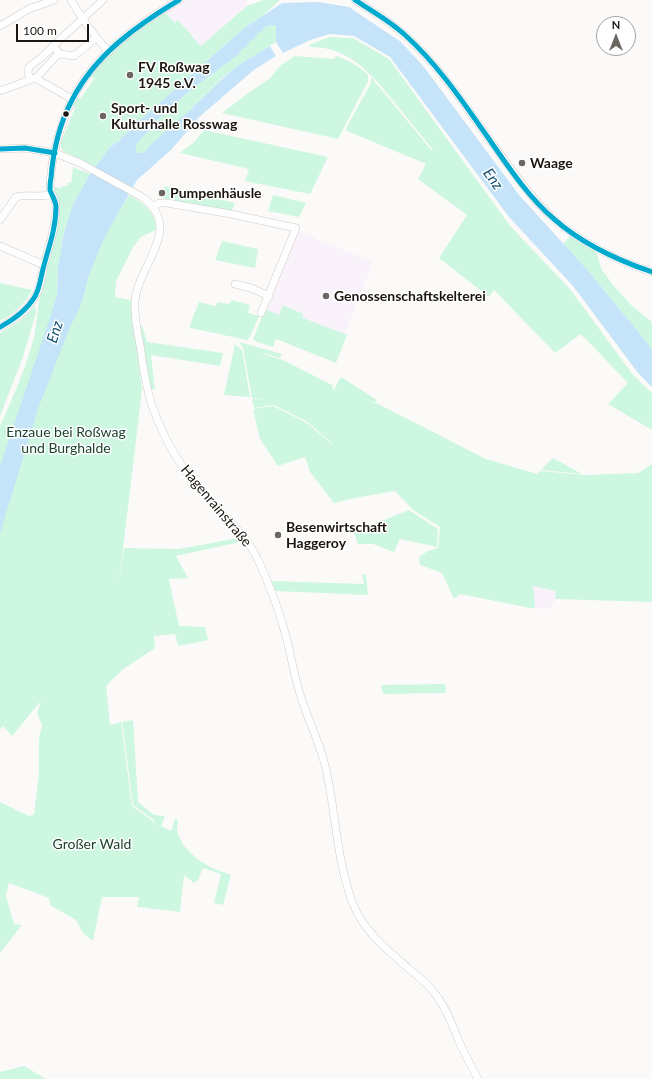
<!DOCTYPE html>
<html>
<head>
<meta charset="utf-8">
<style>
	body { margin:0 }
	#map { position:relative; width:652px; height:1079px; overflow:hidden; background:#fcfaf8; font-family:Lato,sans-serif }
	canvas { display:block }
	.north { position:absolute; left:596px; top:16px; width:40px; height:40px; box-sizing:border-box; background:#fff; border:1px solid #a4a2a0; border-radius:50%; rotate:0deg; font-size:11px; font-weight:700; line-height:16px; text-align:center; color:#1b1611 }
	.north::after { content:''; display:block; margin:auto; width:14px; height:18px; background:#6a6662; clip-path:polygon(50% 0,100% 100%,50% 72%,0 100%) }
	.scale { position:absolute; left:16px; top:24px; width:73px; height:18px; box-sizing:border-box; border:2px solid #1b1611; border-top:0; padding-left:5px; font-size:12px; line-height:14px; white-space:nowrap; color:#1b1611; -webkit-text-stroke:3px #fff; paint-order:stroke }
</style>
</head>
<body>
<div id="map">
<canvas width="652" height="1079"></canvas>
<div class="north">N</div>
<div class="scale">100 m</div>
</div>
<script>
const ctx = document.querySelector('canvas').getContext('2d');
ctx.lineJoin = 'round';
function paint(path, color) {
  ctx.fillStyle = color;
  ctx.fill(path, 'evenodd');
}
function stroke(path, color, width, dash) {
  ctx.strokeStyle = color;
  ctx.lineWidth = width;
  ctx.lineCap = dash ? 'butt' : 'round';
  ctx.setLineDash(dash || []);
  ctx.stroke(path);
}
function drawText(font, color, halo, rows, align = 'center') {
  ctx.font = font + ' Lato,sans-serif';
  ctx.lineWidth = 3;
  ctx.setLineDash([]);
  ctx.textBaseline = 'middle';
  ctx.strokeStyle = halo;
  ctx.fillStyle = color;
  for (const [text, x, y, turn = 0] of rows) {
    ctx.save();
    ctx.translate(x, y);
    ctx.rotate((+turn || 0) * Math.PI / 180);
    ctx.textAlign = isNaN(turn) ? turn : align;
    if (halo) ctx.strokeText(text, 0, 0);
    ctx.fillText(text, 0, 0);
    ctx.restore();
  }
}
paint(new Path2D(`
	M186,0H246L247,6L201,46L177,21L175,23L165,12Z
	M298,231L373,262L345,334L303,318L283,305L279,315L265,309Z
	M533,586L555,591L556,599L550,609L535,608Z`), '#f9f2fb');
paint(new Path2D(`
	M264,0H280L261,17L243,29L139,121L119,141L110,147L96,167L63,151L61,147V142L75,108L73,105L77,97L80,99L94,79L91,76L109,55L134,32L165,12L175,23L178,20L201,46L247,6Z
	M276,25V42L237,66L222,78L190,110L151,144L144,153L136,152V145L163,114L192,89L235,57L265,26Z
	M330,37L353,38L389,59L511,227L570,289L633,375L652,393V430L608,404L628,383L581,334L555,353L494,290L489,297L439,258L467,215L418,179L426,164L345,130L371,83V77L432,151L433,150C422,136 411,123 400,109C376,80 352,46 310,47L309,45Z
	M295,56L334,59L336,56L351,62L368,74V81L366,85L338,139L222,113L251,91L269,79L281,65Z
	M204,130L328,157L310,194L245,181L249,169L180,153L194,142Z
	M73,167L90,174L73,204L64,233L58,266L57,295L53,309L80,307L89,275L103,238L129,195C144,203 156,212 156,230L141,237L133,247L116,281L115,297L131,300L142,390L119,582L124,548L179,549L238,538L240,542L176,556L188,578L169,579L179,626L205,627L208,640L178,646L175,634L154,636L153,629L155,648L122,670L106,686L110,725L121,722L132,806L153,821L155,827L154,820L133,805L122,722L133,720L138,802L154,815L165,816L161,826L171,831L175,819L178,820L177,832L184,846L197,859L212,868L231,875L223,905L214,903L221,874L203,868L198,880L194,883L184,875L180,912L137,907L139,897H102L93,941L83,933L76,920L50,905L49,898L9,883L6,896L14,924L22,925L0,953V802L29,816L34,814L39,773V738L42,725L37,713L41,701L12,736L3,726L0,729V426C13,397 26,368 34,337C38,319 37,300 44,283L59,216L58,199L53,187L62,188V186H67L68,182L71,183Z
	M165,186L235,203L232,210L230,213L162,198L159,194Z
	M273,195L306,203L299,217L268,211Z
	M570,236L596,252L602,270L614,286L631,305L652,322V349L591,274L563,244Z
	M222,241L258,249L255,268L215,260Z
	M0,283L32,290C25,304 14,314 0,321Z
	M232,300L250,305L248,313L259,316L250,337L247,340L190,328V325L199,302L215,306L218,302L229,304Z
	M283,305L303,314V318L347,335L336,363L276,339L273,347L257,342L253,339L265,309L279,315Z
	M35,306L36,313L23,357L0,416V333L20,321Z
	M142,325L147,342L223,353L220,366L151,355L155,389H151L140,328Z
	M239,342L282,354L280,358L263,353L264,354L285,361L332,385L333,390L338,391L334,389L341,377L377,400L376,402L369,403H376L486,459L537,474L540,471L585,475L638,473L652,464V602L556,599L555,591L533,586L535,608H530L460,594L454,599L442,573L420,565L419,557L428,551L438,548L440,527L413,510L395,491L355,498L334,503L310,472L305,457L278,466L260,439L253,409L273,406L305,422L330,442L332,447L331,442L306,421L274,405L254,408L252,400L253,399L264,400L252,398L243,348Z
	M235,344L242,350L250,397L224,395Z
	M553,458L582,474L541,470Z
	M409,510L438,529L437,547L400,539L394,552L373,544H358L354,532Z
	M362,574L366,575L368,595L275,591L271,581L364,584Z
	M445,684L446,693L383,694L381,685Z
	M24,1066L46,1079H0V1072Z`), '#cdf7e0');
paint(new Path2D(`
	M318,2L349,7L401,42L424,67L519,195L591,274L652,349V387L638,373L573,286L509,217L390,57L354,36L330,34L310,40L283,53L276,42V25L266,26L235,57L192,89L163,114L136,145V152L144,153L151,144L190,110L222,79L237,66L270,46L276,56L255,69L198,118L171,150L137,180L104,238L89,275L81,305L71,325L39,406L0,533V467L51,315L57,295L58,266L64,233L73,204L90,174L110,147L119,141L139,121L243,29L282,3Z`), '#c5e4f9');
const minor = new Path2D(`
	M71,0C82,19 94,36 109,52
	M355,0C375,12 395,25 411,41C442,70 470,112 494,146C513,171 530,198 554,219C583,244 616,260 652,272
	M0,26L29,9L54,0
	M53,46L60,54L74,56L96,38
	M36,78L59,53
	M30,79L28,72L29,67L42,57L53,46L103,0
	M0,91L35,78L72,99
	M0,149L25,148L55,153L80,163L144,198C183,230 138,265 135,301C134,316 137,331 140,345C143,366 146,389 153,408C165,443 185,474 210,501C228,520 248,537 259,562C270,586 279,611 286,636C291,655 294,675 300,694C308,721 322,746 327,774C336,817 337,862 353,904C364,931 386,949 408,968C418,976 428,984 436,995C446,1008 452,1024 458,1039C464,1053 471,1066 478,1079
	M153,207L159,203H167L231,214L296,228L261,313
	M0,220L16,197C26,194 44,198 52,194
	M0,246L44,265
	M235,284L251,288L269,296
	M0,327C15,320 30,308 37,293C41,286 41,276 43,269C48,249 56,228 56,207C56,199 50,194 50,187C51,158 60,126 72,100C93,56 139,23 179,0`);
stroke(minor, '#cfcbc7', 8);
stroke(minor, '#fffefe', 7);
stroke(new Path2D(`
	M355,0C372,11 390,21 405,35C435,62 459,96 482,129C504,160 525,194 554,219C582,244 617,260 652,272
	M0,149L25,148L55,153
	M0,327C13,320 26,311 34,298C40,289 40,280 43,269C48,249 56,229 56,207C56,201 52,196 50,190C50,186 50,182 51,178C53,152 60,123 72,100C95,55 137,25 179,0`), '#00a9ce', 5);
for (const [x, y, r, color] of [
	[130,75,4,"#6a6662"],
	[66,114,3.5,"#1b1611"],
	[103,116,4,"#6a6662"],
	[522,163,4,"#6a6662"],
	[162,193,4,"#6a6662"],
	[326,296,4,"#6a6662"],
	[278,535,4,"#6a6662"]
]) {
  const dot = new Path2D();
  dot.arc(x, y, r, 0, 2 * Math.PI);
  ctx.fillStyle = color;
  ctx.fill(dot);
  stroke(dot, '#fff', 1.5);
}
drawText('bold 14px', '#1b1611', '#fff', [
	["FV Roßwag",138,67],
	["1945 e.V.",138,83],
	["Sport- und",111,108],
	["Kulturhalle Rosswag",111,124],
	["Waage",530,163],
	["Pumpenhäusle",170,193],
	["Genossenschaftskelterei",334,296],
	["Besenwirtschaft",286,527],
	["Haggeroy",286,543]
], 'left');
drawText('14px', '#1c4230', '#fff', [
	["Enzaue bei Roßwag",66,432],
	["und Burghalde",66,448],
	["Großer Wald",92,844]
]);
drawText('14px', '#1b1611', '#fff', [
	["Hagenrainstraße",216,506,50]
]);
drawText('italic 15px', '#104c6f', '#fff', [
	["Enz",493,179,54],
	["Enz",55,332,-72]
]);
</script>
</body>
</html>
